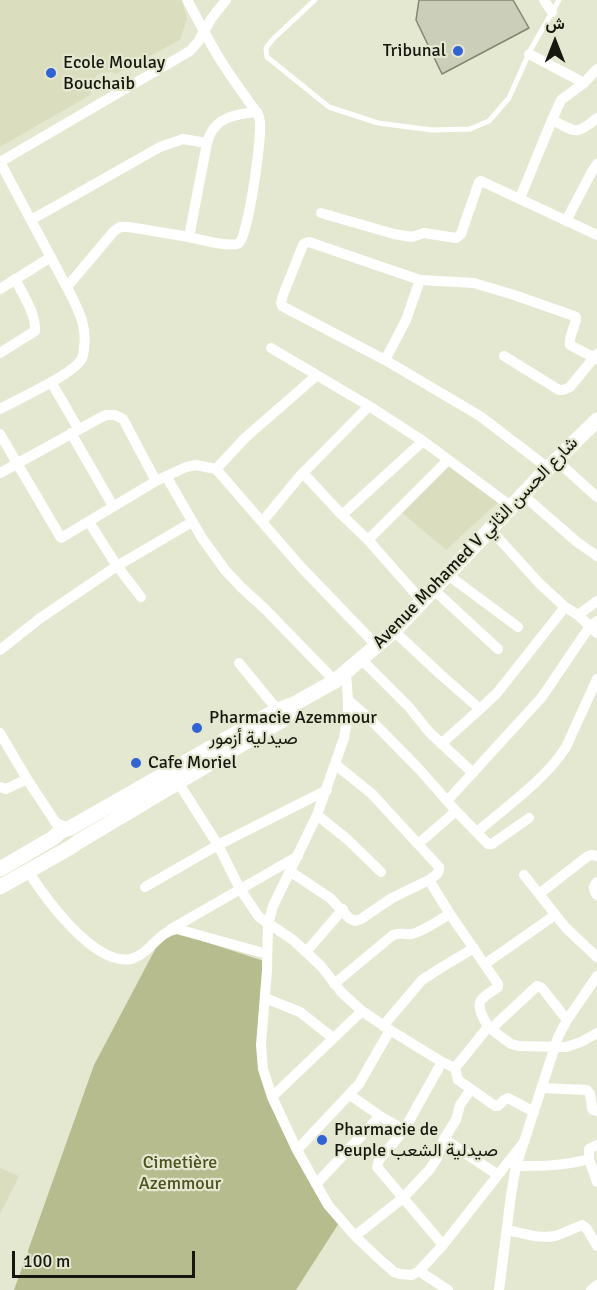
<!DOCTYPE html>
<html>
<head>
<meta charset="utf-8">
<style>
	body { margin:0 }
	#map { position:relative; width:597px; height:1290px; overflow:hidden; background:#e5e8d0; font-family:Signika,Vazirmatn,sans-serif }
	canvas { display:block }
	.north { position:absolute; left:525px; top:12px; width:60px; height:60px; -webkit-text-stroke:4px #e5e8d0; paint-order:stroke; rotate:0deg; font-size:16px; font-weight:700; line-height:24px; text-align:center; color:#16170f }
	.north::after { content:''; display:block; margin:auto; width:21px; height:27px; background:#16170f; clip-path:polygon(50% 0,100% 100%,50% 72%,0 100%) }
	.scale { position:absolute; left:12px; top:1251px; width:183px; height:27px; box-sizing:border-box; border:3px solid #16170f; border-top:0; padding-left:8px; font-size:18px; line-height:21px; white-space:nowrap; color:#16170f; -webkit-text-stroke:4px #e5e8d0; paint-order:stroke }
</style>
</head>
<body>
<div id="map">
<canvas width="597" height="1290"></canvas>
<div class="north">ش</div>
<div class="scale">100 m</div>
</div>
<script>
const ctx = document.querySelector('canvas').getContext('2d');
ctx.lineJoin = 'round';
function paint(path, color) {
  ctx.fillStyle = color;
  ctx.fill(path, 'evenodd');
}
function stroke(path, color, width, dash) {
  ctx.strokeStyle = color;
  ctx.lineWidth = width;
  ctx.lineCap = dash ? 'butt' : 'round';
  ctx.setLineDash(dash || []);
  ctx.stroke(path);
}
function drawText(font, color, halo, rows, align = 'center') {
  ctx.font = font + ' Signika,Vazirmatn,sans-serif';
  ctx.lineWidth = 4.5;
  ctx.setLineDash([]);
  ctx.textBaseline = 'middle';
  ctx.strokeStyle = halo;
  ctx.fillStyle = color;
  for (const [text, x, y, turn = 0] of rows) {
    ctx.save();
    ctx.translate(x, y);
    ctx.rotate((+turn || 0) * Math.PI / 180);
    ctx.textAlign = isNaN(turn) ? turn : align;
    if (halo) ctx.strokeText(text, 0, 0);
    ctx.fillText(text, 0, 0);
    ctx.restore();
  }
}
paint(new Path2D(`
	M0,0H182L187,19L180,40L116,74L111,72L102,73L96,76L90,95L0,147Z
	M453,457L504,497L446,550L399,510Z
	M0,1168L19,1176L0,1214Z`), '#dadebf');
paint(new Path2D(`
	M175,932L267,962L258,1051L301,1162L339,1223L296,1290H14L94,1065L159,942Z`), '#b7bc8f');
const building = new Path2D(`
	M419,0H513L529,28L442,74L416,20Z`);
paint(building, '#cbceb8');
stroke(building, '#838670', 1.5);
stroke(new Path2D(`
	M315,0L272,40L266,48L267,57L329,107L378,123L432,130L470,129L489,121L509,98L531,49L559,0`), '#fff', 5);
stroke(new Path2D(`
	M544,0L552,12
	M529,54L584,83L597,69
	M552,120L561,100L584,83
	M207,143C213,118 234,114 257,112
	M0,162L72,297C80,314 87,328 84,347C84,351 83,357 81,360C70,376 18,399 0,409
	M0,162L190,51L198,42L211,19L226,0
	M520,198L552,120C577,132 575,136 597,118
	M321,213L394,234L412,237L424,233L456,238L461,234L479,182L481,181L597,235
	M31,220L160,147L183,139L207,143L189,237C198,239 231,248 239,243C248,237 264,129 259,117C257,112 253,107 249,102C241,90 231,77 223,64C210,44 199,21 187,0
	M566,221L591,173L597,164
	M67,287L114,231L120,227H129L189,237
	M0,289L51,257
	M271,348L369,406L423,441L512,507
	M0,353L35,331C36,313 23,295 15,279
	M504,356L559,390H563L570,387L597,354
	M385,360L406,320L420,280
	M51,382L78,428
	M71,433L113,506
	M0,434L61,538L156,481L186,467L196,465L216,469L301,567L377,646
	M556,460L597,497
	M548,468L480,416L385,360L282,306L281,303L283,295L303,245L305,243L309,242L420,280L474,283L514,295L574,316L576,317C576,327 568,336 570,345L597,359
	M216,469L246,437L316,376
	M0,473L98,419L106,415H115L123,419L156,481
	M303,473L342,515L368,540
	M166,476L202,538L225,570L241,587L265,609L335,681
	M523,495L577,542L597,556
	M342,515L423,441
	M89,522L117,566L141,597
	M262,522L300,476L369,406
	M491,530L539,583L565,607L578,615L597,633
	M448,575L518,627
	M434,590L498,649
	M422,601L368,540L448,460
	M578,615L597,601
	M394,631L441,675L480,709L441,744
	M0,650L39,619L117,566L192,522
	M361,659L409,707L429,732L473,773
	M239,663L280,713
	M346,674L348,700V715L344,738L317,815L273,906L268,925L267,970L261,1045L263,1069L272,1097L297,1150L328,1205L355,1236L377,1257L394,1272L400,1274L412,1275L419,1271L443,1245L524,1142
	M348,700L371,720L420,770L456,811L488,844H492L529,818
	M480,709L497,693L565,607
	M0,733L27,779L56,823L71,829
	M335,764L372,794L418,844L456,811
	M174,776L218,845L240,889L259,917L293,940L306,952L321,966L342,993L362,1011L390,1030L442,1062L455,1068L488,1027L511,1044L519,1046L566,1047L581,1042L597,1033
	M0,787L6,789L27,779
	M447,801L542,697L590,626L597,621
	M317,815L347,839L381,872
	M477,832C505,808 547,778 566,747L597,679
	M418,844L439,867C440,874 434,876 429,880L450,914L498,984V987C493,991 486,994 482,999C475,1006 485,1020 488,1027
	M28,871C45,898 94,966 131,959C149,955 158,931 177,929L267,954
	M291,872L330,898L349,918L355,921L361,919L392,898L429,880
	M524,875L566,928L597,957
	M597,882C593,886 593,890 597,895
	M145,887L218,845L327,790
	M539,894L588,856L592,855L597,856
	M171,929L298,856
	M306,952L343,909
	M485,964L555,915
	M334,984L393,935C399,932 405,935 412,934C424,931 439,920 450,914
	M265,998L300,1012L333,1038
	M383,1026L422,980L439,969L474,948
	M491,1029L537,986L542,988L567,1020
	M542,1088L587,1090L590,1094L592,1108L593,1110L597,1111
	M471,1089L495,1106H498L504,1100L508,1098L534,1112
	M350,1095L380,1116L404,1130L442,1062
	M272,1097L362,1011
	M404,1130L379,1160L377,1167L443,1245
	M444,1139L498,1175
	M297,1150L359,1084L390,1030
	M589,1159L597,1182
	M516,1166C541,1166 565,1166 589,1159V1149L597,1145
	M316,1184L380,1116
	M507,1230C522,1233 539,1239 555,1236C564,1233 573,1229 582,1225L587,1229L597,1246
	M355,1236L403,1198L430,1169L437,1158L444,1139L456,1120L460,1105L471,1089L458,1080L455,1068
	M419,1271L448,1290
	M499,1290L511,1195L516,1166L524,1142L558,1037L567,1020L597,976
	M591,1290L597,1285`), '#fff', 10);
stroke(new Path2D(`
	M0,869L53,838L61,831L70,828L277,710L294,704L335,681L394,631L548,468L597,420
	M0,887L71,847L78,842L284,719L294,704`), '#fff', 15);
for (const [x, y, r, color] of [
	[458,51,6,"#3163d2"],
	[51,73,6,"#3163d2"],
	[197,728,6,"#3163d2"],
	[136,763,6,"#3163d2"],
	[322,1140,6,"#3163d2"]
]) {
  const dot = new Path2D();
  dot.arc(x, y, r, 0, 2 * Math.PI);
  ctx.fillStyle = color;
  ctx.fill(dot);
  stroke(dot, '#e5e8d0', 2);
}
drawText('18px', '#16170f', '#e5e8d0', [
	["Tribunal",446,51,"right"],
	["Ecole Moulay",63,63],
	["Bouchaib",63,84],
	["Pharmacie Azemmour",209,718],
	["صيدلية أزمور",209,739],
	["Cafe Moriel",148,763],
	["Pharmacie de",334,1130],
	["Peuple صيدلية الشعب",334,1151]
], 'left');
drawText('18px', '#16170f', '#e5e8d0', [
	["Avenue Mohamed V شارع الحسن الثاني",476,543,-46]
]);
drawText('18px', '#4c511e', '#e5e8d0', [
	["Cimetière",180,1163],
	["Azemmour",180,1184]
]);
</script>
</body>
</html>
